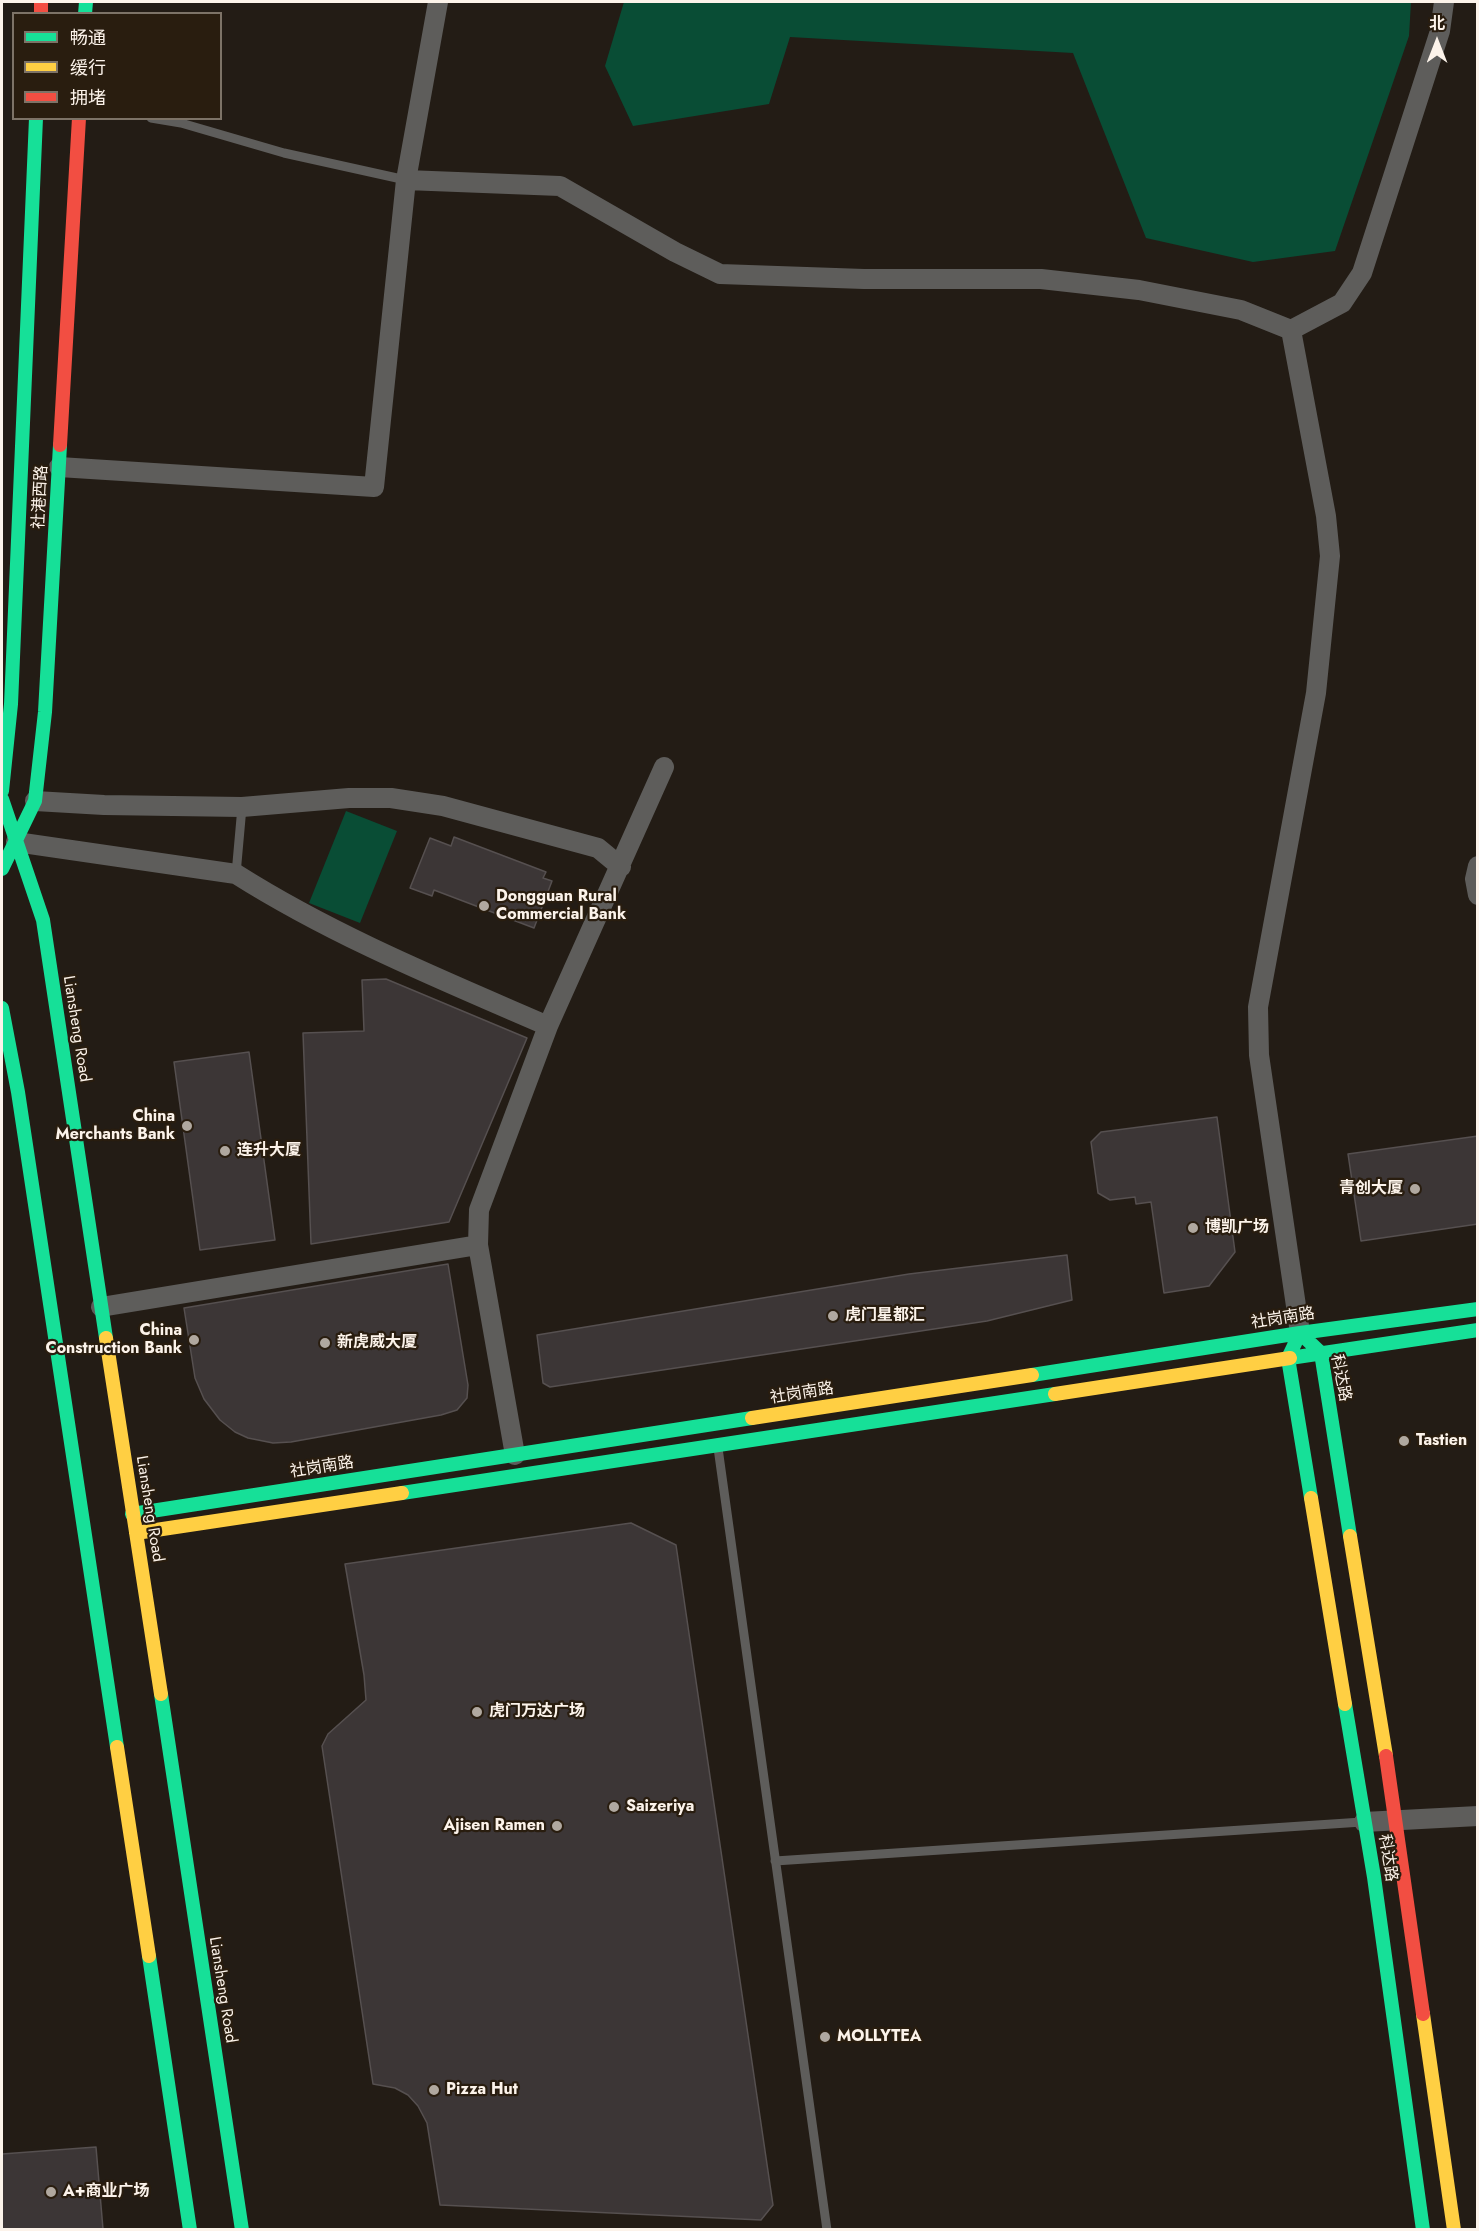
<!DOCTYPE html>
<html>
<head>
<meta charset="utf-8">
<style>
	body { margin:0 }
	#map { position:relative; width:1479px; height:2231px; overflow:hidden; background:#231c15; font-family:Jost,"Noto Sans SC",sans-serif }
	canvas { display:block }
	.frame { position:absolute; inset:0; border:3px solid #fcf3ea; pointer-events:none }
	.legend { position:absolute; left:12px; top:12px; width:210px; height:108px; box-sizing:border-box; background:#291d0f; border:2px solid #7d7367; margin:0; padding:8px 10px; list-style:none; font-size:18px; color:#fcf3ea }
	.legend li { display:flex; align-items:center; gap:12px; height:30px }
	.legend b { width:30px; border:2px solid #7d7367 }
	.north { position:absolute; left:1407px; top:12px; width:60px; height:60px; -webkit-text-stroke:4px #291d0f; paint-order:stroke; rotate:0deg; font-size:16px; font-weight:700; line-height:24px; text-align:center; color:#fcf3ea }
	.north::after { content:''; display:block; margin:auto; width:21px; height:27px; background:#fcf3ea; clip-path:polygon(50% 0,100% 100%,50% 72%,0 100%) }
</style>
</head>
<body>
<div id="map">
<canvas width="1479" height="2231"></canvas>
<div class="frame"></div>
<ul class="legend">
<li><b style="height:8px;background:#16e098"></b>畅通</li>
<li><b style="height:8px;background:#ffcf43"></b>缓行</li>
<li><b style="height:8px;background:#f24e42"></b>拥堵</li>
</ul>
<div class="north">北</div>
</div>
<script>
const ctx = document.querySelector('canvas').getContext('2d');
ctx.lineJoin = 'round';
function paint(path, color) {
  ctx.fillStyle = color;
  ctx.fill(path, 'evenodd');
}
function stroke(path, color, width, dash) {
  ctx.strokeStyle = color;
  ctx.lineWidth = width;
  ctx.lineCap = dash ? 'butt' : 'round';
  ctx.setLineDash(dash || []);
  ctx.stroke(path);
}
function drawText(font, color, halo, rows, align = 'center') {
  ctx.font = font + ' Jost,"Noto Sans SC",sans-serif';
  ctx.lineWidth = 4.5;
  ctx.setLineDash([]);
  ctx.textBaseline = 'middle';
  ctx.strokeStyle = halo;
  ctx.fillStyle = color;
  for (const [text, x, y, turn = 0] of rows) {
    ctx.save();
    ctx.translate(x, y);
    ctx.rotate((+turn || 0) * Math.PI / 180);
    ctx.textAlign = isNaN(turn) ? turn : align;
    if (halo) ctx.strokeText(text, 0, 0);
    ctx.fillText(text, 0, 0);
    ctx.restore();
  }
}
paint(new Path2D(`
	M624,2H1411L1409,36L1335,251L1253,262L1146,238L1073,53L790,37L769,104L633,126L605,66Z
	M346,811L397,831L360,923L309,903Z`), '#094d35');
const building = new Path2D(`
	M454,837L546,872L543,878L552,881L534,928L434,890L432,896L410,888L430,838L451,846Z
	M386,979L527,1038L449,1222L311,1244L303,1033L364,1031L362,980Z
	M249,1052L275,1240L200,1250L174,1062Z
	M1217,1117L1235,1252L1209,1286L1164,1293L1151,1202L1136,1204L1135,1197L1110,1200L1098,1193L1091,1142L1101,1132Z
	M1478,1136V1224L1361,1241L1348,1154Z
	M1067,1255L1072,1300L987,1321L550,1387L543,1383L537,1335L909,1274Z
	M448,1264L468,1385L467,1398L457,1410L441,1415L291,1442L273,1443L248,1438L235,1432L220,1420L204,1399L195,1378L184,1308Z
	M631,1523L676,1545L773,2205L761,2220L440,2205L427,2123L418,2106L408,2095L395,2088L373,2084L322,1746L328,1734L366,1700L364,1675L345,1564Z
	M96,2147L103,2229H2V2154Z`);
paint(building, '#3c3636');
stroke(building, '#565050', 1.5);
stroke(new Path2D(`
	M151,118L181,123L284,153L406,180
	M236,874L242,807
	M718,1448L827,2230
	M775,1861L1362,1822`), '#5e5d5b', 9);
stroke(new Path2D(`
	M406,180L560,186L675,252L720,274L864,279H1041L1139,290L1241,310L1291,330L1326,516L1330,556L1316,693L1258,1007L1259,1055L1300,1333
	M1291,330L1342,303L1362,273L1440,31L1444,2
	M59,467L374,487L406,180L438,2
	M35,801L104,805L242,807L349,798H391L443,806L598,848L621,867
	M16,842L236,874C334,936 442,980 548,1026
	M1478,866L1475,879L1478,895
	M101,1307L478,1245
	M515,1455L478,1245L479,1210L548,1026L664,767
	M1364,1822L1478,1816`), '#5e5d5b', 20);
stroke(new Path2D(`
	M85,14L86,2
	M2,791L11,704L36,118
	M2,799L43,920L106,1338
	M2,869L35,801L45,712L60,445
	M2,1008L18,1092L117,1747
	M1290,1358L1478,1330
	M1032,1375L1300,1333L1478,1309
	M402,1493L1055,1394
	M1311,1498L1288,1358L1300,1333L1321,1353L1350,1536
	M132,1514L752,1418
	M161,1694L242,2230
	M1345,1704L1374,1877L1423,2230
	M149,1956L190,2230`), '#16e098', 14);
stroke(new Path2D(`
	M106,1338L161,1694
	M1055,1394L1290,1358
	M752,1418L1032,1375
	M1311,1498L1345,1704
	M136,1533L402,1493
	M1350,1536L1386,1756
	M117,1747L149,1956
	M1423,2014L1454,2230`), '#ffcf43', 14);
stroke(new Path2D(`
	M41,2V14
	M60,445L79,118
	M1386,1756L1423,2014`), '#f24e42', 14);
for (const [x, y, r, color] of [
	[484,906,6,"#b0a89f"],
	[187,1126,6,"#b0a89f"],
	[225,1151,6,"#b0a89f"],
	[1415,1189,6,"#b0a89f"],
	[1193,1228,6,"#b0a89f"],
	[833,1316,6,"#b0a89f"],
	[194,1340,6,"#b0a89f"],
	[325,1343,6,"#b0a89f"],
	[1404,1441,6,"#b0a89f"],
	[477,1712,6,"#b0a89f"],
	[614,1807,6,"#b0a89f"],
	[557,1826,6,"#b0a89f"],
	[825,2037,6,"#b0a89f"],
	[434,2090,6,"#b0a89f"],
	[51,2192,6,"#b0a89f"]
]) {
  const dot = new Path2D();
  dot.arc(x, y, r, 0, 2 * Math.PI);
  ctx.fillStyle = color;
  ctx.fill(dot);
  stroke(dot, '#291d0f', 2);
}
drawText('16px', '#fcf3ea', '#291d0f', [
	["社港西路",41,497,-87],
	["Liansheng Road",76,1029,81],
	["社岗南路",1283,1319,-9],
	["科达路",1340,1378,79],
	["社岗南路",802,1394,-9],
	["社岗南路",322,1468,-9],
	["Liansheng Road",149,1509,81],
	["科达路",1387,1858,81],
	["Liansheng Road",222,1990,81]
]);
drawText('bold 16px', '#fcf3ea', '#291d0f', [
	["Dongguan Rural",496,897],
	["Commercial Bank",496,915],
	["China",175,1117,"right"],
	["Merchants Bank",175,1135,"right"],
	["连升大厦",237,1151],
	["青创大厦",1403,1189,"right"],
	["博凯广场",1205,1228],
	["虎门星都汇",845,1316],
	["China",182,1331,"right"],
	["Construction Bank",182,1349,"right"],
	["新虎威大厦",337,1343],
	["Tastien",1416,1441],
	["虎门万达广场",489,1712],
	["Saizeriya",626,1807],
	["Ajisen Ramen",545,1826,"right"],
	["MOLLYTEA",837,2037],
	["Pizza Hut",446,2090],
	["A+商业广场",63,2192]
], 'left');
</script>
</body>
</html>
